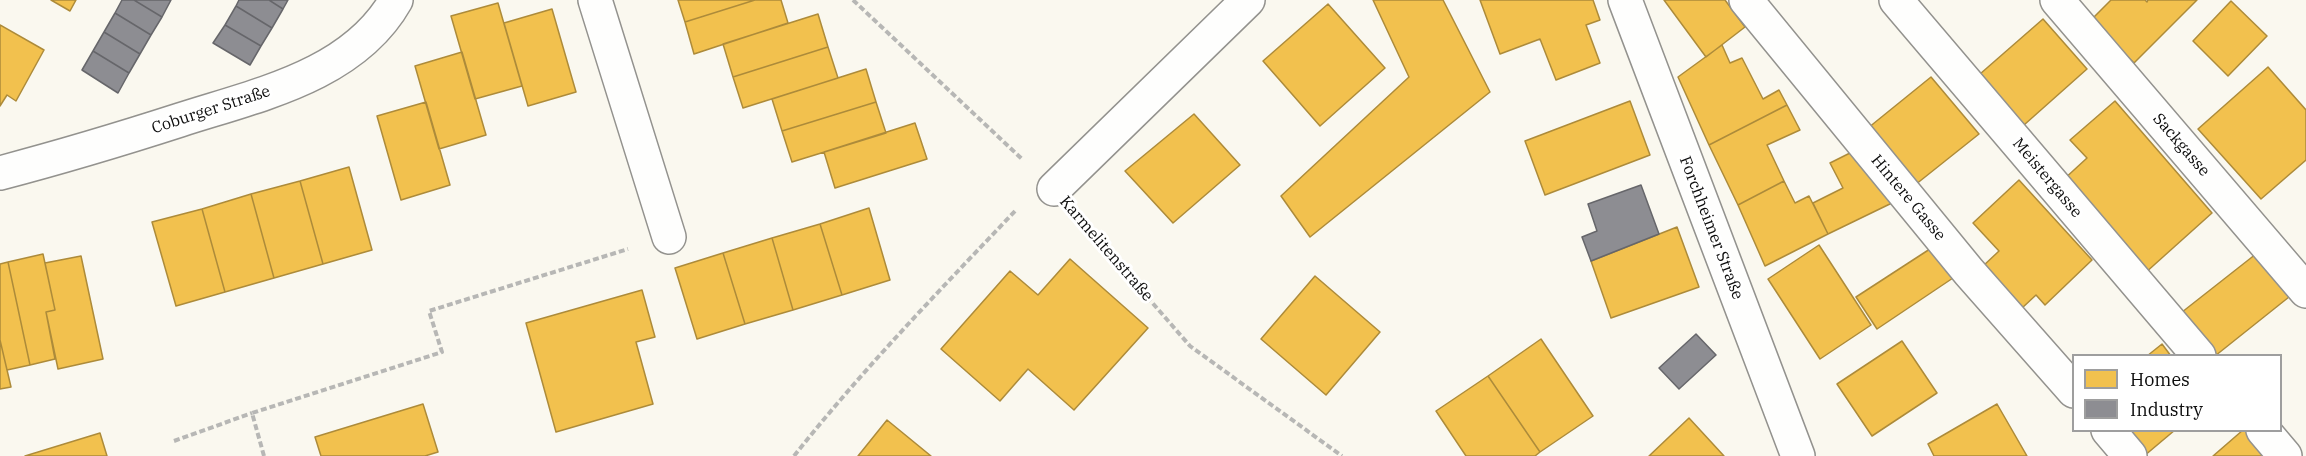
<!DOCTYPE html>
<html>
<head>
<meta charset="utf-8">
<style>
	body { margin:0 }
	#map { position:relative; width:2306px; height:456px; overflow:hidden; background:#faf8ef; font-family:"IBM Plex Serif",serif }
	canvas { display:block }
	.legend { position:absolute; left:2072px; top:354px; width:210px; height:78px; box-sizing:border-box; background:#fff; border:2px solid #9e9e9e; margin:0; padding:8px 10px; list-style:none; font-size:18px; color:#0c0c0c }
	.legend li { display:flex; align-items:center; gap:12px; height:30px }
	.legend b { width:30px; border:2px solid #9e9e9e }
</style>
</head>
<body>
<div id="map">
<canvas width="2306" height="456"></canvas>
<ul class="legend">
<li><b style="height:16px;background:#f2c14e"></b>Homes</li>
<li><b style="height:16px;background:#8d8d92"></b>Industry</li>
</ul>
</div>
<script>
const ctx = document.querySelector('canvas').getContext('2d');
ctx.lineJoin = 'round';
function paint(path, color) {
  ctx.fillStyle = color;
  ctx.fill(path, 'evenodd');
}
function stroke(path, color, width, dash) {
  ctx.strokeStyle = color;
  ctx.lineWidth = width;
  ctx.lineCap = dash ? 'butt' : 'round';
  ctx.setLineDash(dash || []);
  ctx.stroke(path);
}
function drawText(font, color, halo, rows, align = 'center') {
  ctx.font = font + ' "IBM Plex Serif",serif';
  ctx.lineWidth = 6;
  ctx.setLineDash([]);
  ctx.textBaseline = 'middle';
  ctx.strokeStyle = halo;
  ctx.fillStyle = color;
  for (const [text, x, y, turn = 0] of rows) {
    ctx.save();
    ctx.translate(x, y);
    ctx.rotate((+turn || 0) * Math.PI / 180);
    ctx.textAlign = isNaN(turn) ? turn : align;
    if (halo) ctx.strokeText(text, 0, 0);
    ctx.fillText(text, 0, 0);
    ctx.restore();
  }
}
const homes = new Path2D(`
	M51,0H76L70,11Z
	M678,0H755L685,22Z
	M755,0H781L788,23L694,54L685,22Z
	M1373,0H1443L1490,92L1310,237L1281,196L1409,77Z
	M1480,0H1593L1600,20L1586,25L1600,63L1556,80L1540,39L1500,54Z
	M1664,0H1725L1745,27L1706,57Z
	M2111,0H2145L2147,2L2148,0H2197L2134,63L2091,20Z
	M2231,1L2267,36L2228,76L2193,41Z
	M498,3L522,86L475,99L451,16Z
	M1328,4L1385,68L1320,126L1263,61Z
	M552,9L576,92L528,106L504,23Z
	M818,14L828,47L733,77L723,44Z
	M2043,19L2087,69L2024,125L1980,74Z
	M0,25L44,50L16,101L7,95L0,106Z
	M1722,45L1730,63L1742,58L1763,99L1779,90L1787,105L1709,145L1678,77Z
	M828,47L838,78L743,108L733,77Z
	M462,52L486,135L439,149L415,66Z
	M2268,67L2306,110V160L2261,199L2198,129Z
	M866,69L876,102L782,131L772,99Z
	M1931,77L1979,134L1915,185L1868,128Z
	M1630,101L1650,155L1545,195L1525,141Z
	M2115,101L2212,213L2144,274L2062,181L2087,158L2070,140Z
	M426,102L450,185L401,200L377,116Z
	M876,102L886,133L792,162L782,131Z
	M1787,105L1800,130L1767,145L1784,181L1738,205L1709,145Z
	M1194,114L1240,165L1173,223L1125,171Z
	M915,123L927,159L835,188L824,152Z
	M1852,152L1894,202L1828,234L1813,203L1843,188L1830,163Z
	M349,167L372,250L323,264L300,181Z
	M2019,180L2092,260L2045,305L2036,295L2021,309L1982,267L1999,251L1973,223Z
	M300,181L323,264L274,278L251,194Z
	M1784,181L1795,203L1809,196L1828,234L1765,266L1738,205Z
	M251,194L274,278L225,292L202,209Z
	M869,208L890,280L842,295L820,224Z
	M202,209L225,292L176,306L152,222Z
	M820,224L842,295L793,310L772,238Z
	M1677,227L1699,287L1611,318L1591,261Z
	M772,238L793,310L745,324L723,253Z
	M1819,245L1871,325L1820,359L1768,279Z
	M1933,247L1953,278L1877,329L1856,297Z
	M2261,250L2294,293L2215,356H2207L2177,316Z
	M723,253L745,324L697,339L675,268Z
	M43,254L55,310L46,312L55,359L30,365L8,262Z
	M81,256L103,359L58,369L46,312L55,310L45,263Z
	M1070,259L1148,328L1074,410L1028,369L1000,401L941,349L1010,271L1038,295Z
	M8,262L30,365L7,370L0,340V264Z
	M1315,276L1380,332L1326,395L1261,339Z
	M642,290L655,337L636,342L653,404L556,432L526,323Z
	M1541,339L1593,416L1540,452L1488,376Z
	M0,340L11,387L0,389Z
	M1902,341L1937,393L1872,436L1837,384Z
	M2162,344L2171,356H2147Z
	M1488,376L1540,452L1535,456H1466L1436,411Z
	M423,404L438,452L425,456H321L315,437Z
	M1997,404L2027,456H1934L1928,444Z
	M1689,418L1724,456H1649Z
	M887,420L931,456H858Z
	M2122,430H2175L2144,456Z
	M2243,430H2248L2269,456H2213Z
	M100,433L107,456H25Z`);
paint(homes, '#f2c14e');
stroke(homes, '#ad8b3a', 1.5);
const industry = new Path2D(`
	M122,0H134L162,17L151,35L115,13Z
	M134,0H171L162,17Z
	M239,0H269L283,9L272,28L236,6Z
	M269,0H288L283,9Z
	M236,6L272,28L261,46L225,25Z
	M115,13L151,35L140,54L104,32Z
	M225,25L261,46L250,65L213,43Z
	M104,32L140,54L129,73L93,51Z
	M93,51L129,73L118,93L82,70Z
	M1641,185L1659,234L1591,261L1582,237L1597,231L1588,204Z
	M1696,334L1716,355L1679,389L1659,368Z`);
paint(industry, '#8d8d92');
stroke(industry, '#66666a', 1.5);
const minor = new Path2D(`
	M595,0L669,237
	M1625,0L1798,456
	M1746,0L1969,272L2074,391
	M1896,0L2199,356
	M2057,0L2306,291
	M0,173C61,157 121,139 180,120C257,95 353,76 396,0
	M1054,189L1248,0
	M2108,430L2130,456
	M2263,430L2285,456`);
stroke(minor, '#93928e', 36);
stroke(new Path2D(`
	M853,0L1023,160
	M1082,222L1190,346L1342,456
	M174,441L252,413
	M264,456L252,413L442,352L429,311L628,249
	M794,456C863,369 940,290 1017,209`), '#b7b7b5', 4, [6, 3]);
stroke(minor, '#fefefd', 33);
drawText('16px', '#0c0c0c', '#fff', [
	["Coburger Straße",211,110,-18],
	["Sackgasse",2181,145,49],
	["Meistergasse",2047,178,50],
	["Hintere Gasse",1908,198,50],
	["Forchheimer Straße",1711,228,69],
	["Karmelitenstraße",1106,249,49]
]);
</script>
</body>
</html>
